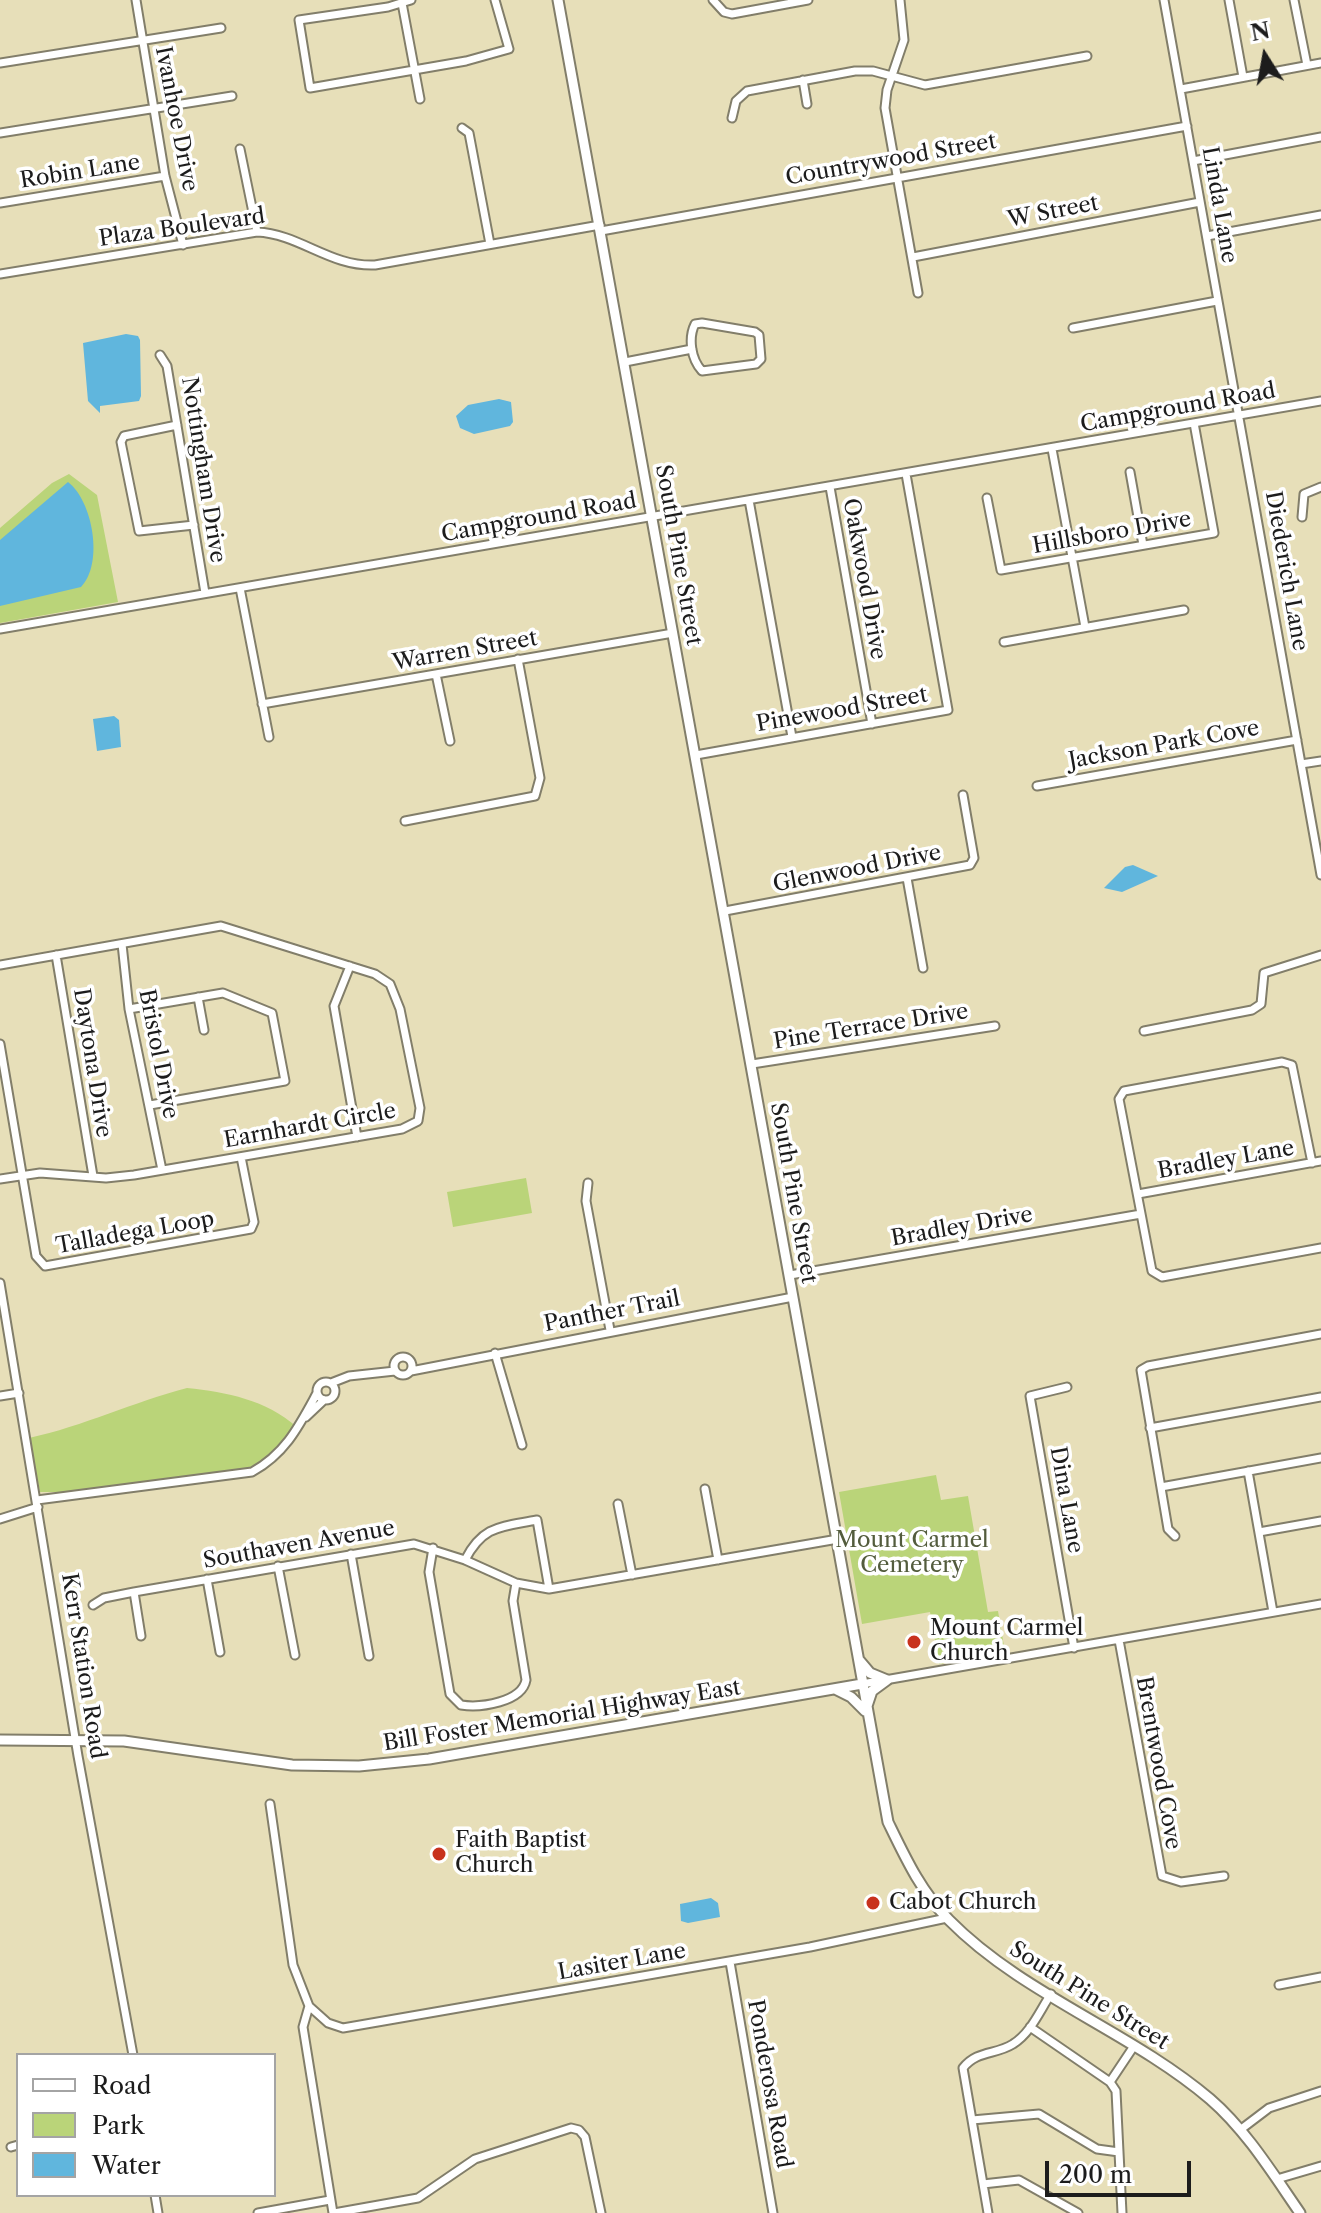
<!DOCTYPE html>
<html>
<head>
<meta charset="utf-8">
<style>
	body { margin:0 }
	#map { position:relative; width:1321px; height:2213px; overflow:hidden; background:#e7dfb9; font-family:"Libre Caslon Text",serif }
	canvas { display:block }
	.legend { position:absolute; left:16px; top:2053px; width:260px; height:144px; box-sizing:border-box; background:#fff; border:2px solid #a4a4a4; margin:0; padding:10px 14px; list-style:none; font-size:24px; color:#1c1c1c }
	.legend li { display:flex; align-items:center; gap:16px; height:40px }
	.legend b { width:40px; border:2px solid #a4a4a4 }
	.north { position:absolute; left:1225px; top:16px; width:80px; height:80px; -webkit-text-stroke:6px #fff; paint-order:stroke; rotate:349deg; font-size:22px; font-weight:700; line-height:32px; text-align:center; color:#1c1c1c }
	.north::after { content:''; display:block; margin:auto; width:28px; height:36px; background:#1c1c1c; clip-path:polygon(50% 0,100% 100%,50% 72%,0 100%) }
	.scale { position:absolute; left:1045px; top:2161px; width:146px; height:36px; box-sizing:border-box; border:4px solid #1c1c1c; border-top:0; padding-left:10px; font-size:24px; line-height:28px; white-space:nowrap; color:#1c1c1c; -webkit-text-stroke:6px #fff; paint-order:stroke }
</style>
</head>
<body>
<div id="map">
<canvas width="1321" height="2213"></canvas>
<ul class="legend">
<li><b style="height:10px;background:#fff"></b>Road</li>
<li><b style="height:22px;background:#bad479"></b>Park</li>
<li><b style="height:22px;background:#60b6dd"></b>Water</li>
</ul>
<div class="north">N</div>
<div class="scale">200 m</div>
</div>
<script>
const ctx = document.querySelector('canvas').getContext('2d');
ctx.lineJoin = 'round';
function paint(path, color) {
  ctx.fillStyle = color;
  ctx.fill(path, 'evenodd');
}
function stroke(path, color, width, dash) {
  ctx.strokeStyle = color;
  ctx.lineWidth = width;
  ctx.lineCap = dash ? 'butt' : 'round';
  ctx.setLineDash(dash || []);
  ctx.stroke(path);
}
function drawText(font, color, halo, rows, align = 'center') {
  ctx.font = font + ' "Libre Caslon Text",serif';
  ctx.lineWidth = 7;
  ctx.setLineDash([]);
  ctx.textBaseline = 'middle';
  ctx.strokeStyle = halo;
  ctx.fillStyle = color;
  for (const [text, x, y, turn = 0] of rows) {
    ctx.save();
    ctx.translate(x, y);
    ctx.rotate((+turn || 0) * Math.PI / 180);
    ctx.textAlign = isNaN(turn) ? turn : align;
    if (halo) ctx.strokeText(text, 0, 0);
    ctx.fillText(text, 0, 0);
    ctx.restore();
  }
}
paint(new Path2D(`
	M69,474L97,495L118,602L0,623V528L52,483Z
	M526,1178L532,1213L453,1227L447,1192Z
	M187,1388C227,1392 266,1400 297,1427L264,1463L247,1471L80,1492H40L29,1438C84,1426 133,1402 187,1388Z
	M936,1475L941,1500L968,1496L988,1612L998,1611L1005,1652L939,1664L930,1612L862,1624L839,1492Z`), '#bad479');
paint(new Path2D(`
	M126,334L138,336L140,340L141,396L139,401L100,406V413L88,401L83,343Z
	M499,399L511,402L513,422L510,426L474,434L460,428L456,416L468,405Z
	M68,482C93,501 104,564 81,587L0,606V540Z
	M114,716L119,720L121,747L97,751L93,719Z
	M1133,865L1158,876L1122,892L1104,888L1125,867Z
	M711,1898L718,1903L720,1917L688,1923L681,1921L680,1904Z`), '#60b6dd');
const minor = new Path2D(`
	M136,0L165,176L183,245
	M411,0L388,7L299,20L310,88L466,61L509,49L495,0
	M713,0L724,12L732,14L808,0
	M900,0L904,40L887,90L885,108L918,293
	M1164,0L1321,875
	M1229,0L1243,77
	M1294,0L1307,65
	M402,3L420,99
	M0,63L221,28
	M803,80L807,104
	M1181,89L1321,63
	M732,118L736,101L747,91L855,71H873L925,85L1087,56
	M462,128L469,133L490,244
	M0,133L232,96
	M240,149L257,232
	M1193,161L1321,137
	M0,203L165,176
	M601,231L1187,126
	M1207,236L1321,215
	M913,257L1200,202
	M0,274L257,232C300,234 330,267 375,265L600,225
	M702,323L755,332L759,335L761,359L756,364L702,371C691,359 688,338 695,324Z
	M1073,328L1217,301
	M160,355L167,366L205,593
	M625,362L692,349
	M177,425L124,436L121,442L139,531L194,525
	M1052,449L1085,627
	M1130,472L1143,545
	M830,487L872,724
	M987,498L1001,570L1214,533L1194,423
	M749,500L792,737
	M1302,517L1304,494L1321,487
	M240,588L269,737
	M0,629L1321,401
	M1004,642L1184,610
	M436,674L450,741
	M262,704L673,633
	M696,755L948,710L906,474
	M1301,764L1321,761
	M1037,786L1297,740
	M405,821L535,796L540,778L518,659
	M907,878L923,968
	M725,911L970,865L974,858L963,795
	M122,944L129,1009L162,1170
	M56,955L93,1176
	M0,965L221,926L375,974L390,984L400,1009L420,1108L418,1121L402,1129L134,1175L106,1178L40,1173L0,1179
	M350,966L334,1006L357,1137
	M198,997L204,1030
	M129,1009L223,993L272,1013L285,1081L150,1105
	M1144,1031L1252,1010L1261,1004L1264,973L1321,955
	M0,1044L36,1256L45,1266L251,1229L254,1222L241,1157
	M752,1064L995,1026
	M1312,1163L1292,1065L1282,1062L1124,1091L1119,1099L1152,1271L1162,1277L1321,1248
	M588,1183L586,1201L610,1330
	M1138,1194L1321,1161
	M790,1275L1141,1214
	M0,1283L78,1756L133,2055
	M495,1353L522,1445
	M394 1366a9 9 0 1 1 18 0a9 9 0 1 1-18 0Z
	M411,1371L793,1297
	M317 1391a9 9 0 1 1 18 0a9 9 0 1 1-18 0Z
	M331,1383L349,1376L395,1371
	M1067,1387L1030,1396L1074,1648
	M0,1396L19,1393
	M306,1417L324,1400
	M1150,1428L1321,1397
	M1248,1471L1273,1612
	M1161,1487L1321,1458
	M705,1489L718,1560
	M37,1500L252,1472C286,1453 299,1426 317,1393
	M618,1504L632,1575
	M0,1519L38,1507
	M1259,1532L1321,1521
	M1175,1536L1168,1529L1141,1370L1148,1366L1321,1334
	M433,1548L429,1572L450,1694L461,1705C481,1708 522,1702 526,1680L513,1601L516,1583
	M351,1554L369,1656
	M465,1560C483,1525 501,1527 537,1520L549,1589
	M278,1566L295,1655
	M207,1579L220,1652
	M134,1592L141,1636
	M93,1605L104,1598L134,1592L414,1544L465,1560L516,1583L549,1589L838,1539
	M1119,1640L1162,1876L1181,1882L1224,1876
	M862,1684L1321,1604
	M270,1804L293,1965L309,2006L303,2027L333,2213
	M730,1962L773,2213
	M1279,1985L1321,1977
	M309,2006L328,2023L343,2028L810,1947L947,1918
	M1030,2027L1110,2082L1116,2091L1122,2213
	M1110,2082L1134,2046
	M972,2120L1039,2114L1097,2149L1119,2152
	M1240,2130L1269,2108L1321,2091
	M11,2147L18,2145
	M1277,2179L1321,2166
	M983,2184L1019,2180L1078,2213
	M155,2195L158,2213
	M258,2213L330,2200
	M334,2213L418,2198L475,2159L571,2128L579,2130L585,2137L601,2213
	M988,2213L963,2068C977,2050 996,2055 1013,2044C1031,2033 1040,2010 1051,1994`);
const major = new Path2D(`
	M558,0L888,1822C905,1857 921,1892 949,1920C1023,1995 1130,2031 1210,2099C1246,2130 1273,2174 1300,2213
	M859,1660L870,1673L887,1680
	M835,1689L851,1697L865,1711
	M867,1706L872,1691L887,1680
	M0,1740L124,1741L292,1765L359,1766L429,1759L862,1684`);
stroke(minor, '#827e6a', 11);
stroke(major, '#827e6a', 13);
stroke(minor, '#fff', 7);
stroke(major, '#fff', 9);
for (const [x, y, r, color] of [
	[914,1642,8,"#c8321e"],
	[439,1854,8,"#c8321e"],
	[873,1903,8,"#c8321e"]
]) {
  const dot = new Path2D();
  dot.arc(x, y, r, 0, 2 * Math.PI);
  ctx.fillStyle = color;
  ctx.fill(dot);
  stroke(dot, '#fff', 3);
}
drawText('22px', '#1c1c1c', '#fff', [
	["Ivanhoe Drive",176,119,79],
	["Countrywood Street",891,160,-10],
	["Robin Lane",80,172,-9],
	["Linda Lane",1219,205,80],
	["W Street",1053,212,-11],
	["Plaza Boulevard",182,228,-8],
	["Campground Road",1178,408,-10],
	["Nottingham Drive",203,470,81],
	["Campground Road",539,518,-10],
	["Hillsboro Drive",1112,533,-10],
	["South Pine Street",678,555,80],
	["Diederich Lane",1286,571,80],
	["Oakwood Drive",864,579,80],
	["Warren Street",465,651,-10],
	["Pinewood Street",842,710,-10],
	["Jackson Park Cove",1164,745,-10],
	["Glenwood Drive",857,869,-11],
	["Pine Terrace Drive",871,1027,-9],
	["Bristol Drive",158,1054,79],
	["Daytona Drive",92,1063,81],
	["Earnhardt Circle",310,1126,-10],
	["Bradley Lane",1226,1160,-10],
	["South Pine Street",793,1193,80],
	["Bradley Drive",962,1227,-10],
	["Talladega Loop",135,1233,-10],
	["Panther Trail",612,1312,-11],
	["Dina Lane",1066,1500,80],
	["Southaven Avenue",299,1545,-10],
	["Kerr Station Road",83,1666,81],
	["Bill Foster Memorial Highway East",562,1716,-9],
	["Brentwood Cove",1158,1763,80],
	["Lasiter Lane",622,1962,-10],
	["South Pine Street",1089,1996,32],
	["Ponderosa Road",769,2084,80]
]);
drawText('22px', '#535c3d', '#fff', [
	["Mount Carmel",912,1541],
	["Cemetery",912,1566]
]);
drawText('22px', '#1c1c1c', '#fff', [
	["Mount Carmel",930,1629],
	["Church",930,1654],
	["Faith Baptist",455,1841],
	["Church",455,1866],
	["Cabot Church",889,1903]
], 'left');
</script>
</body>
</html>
